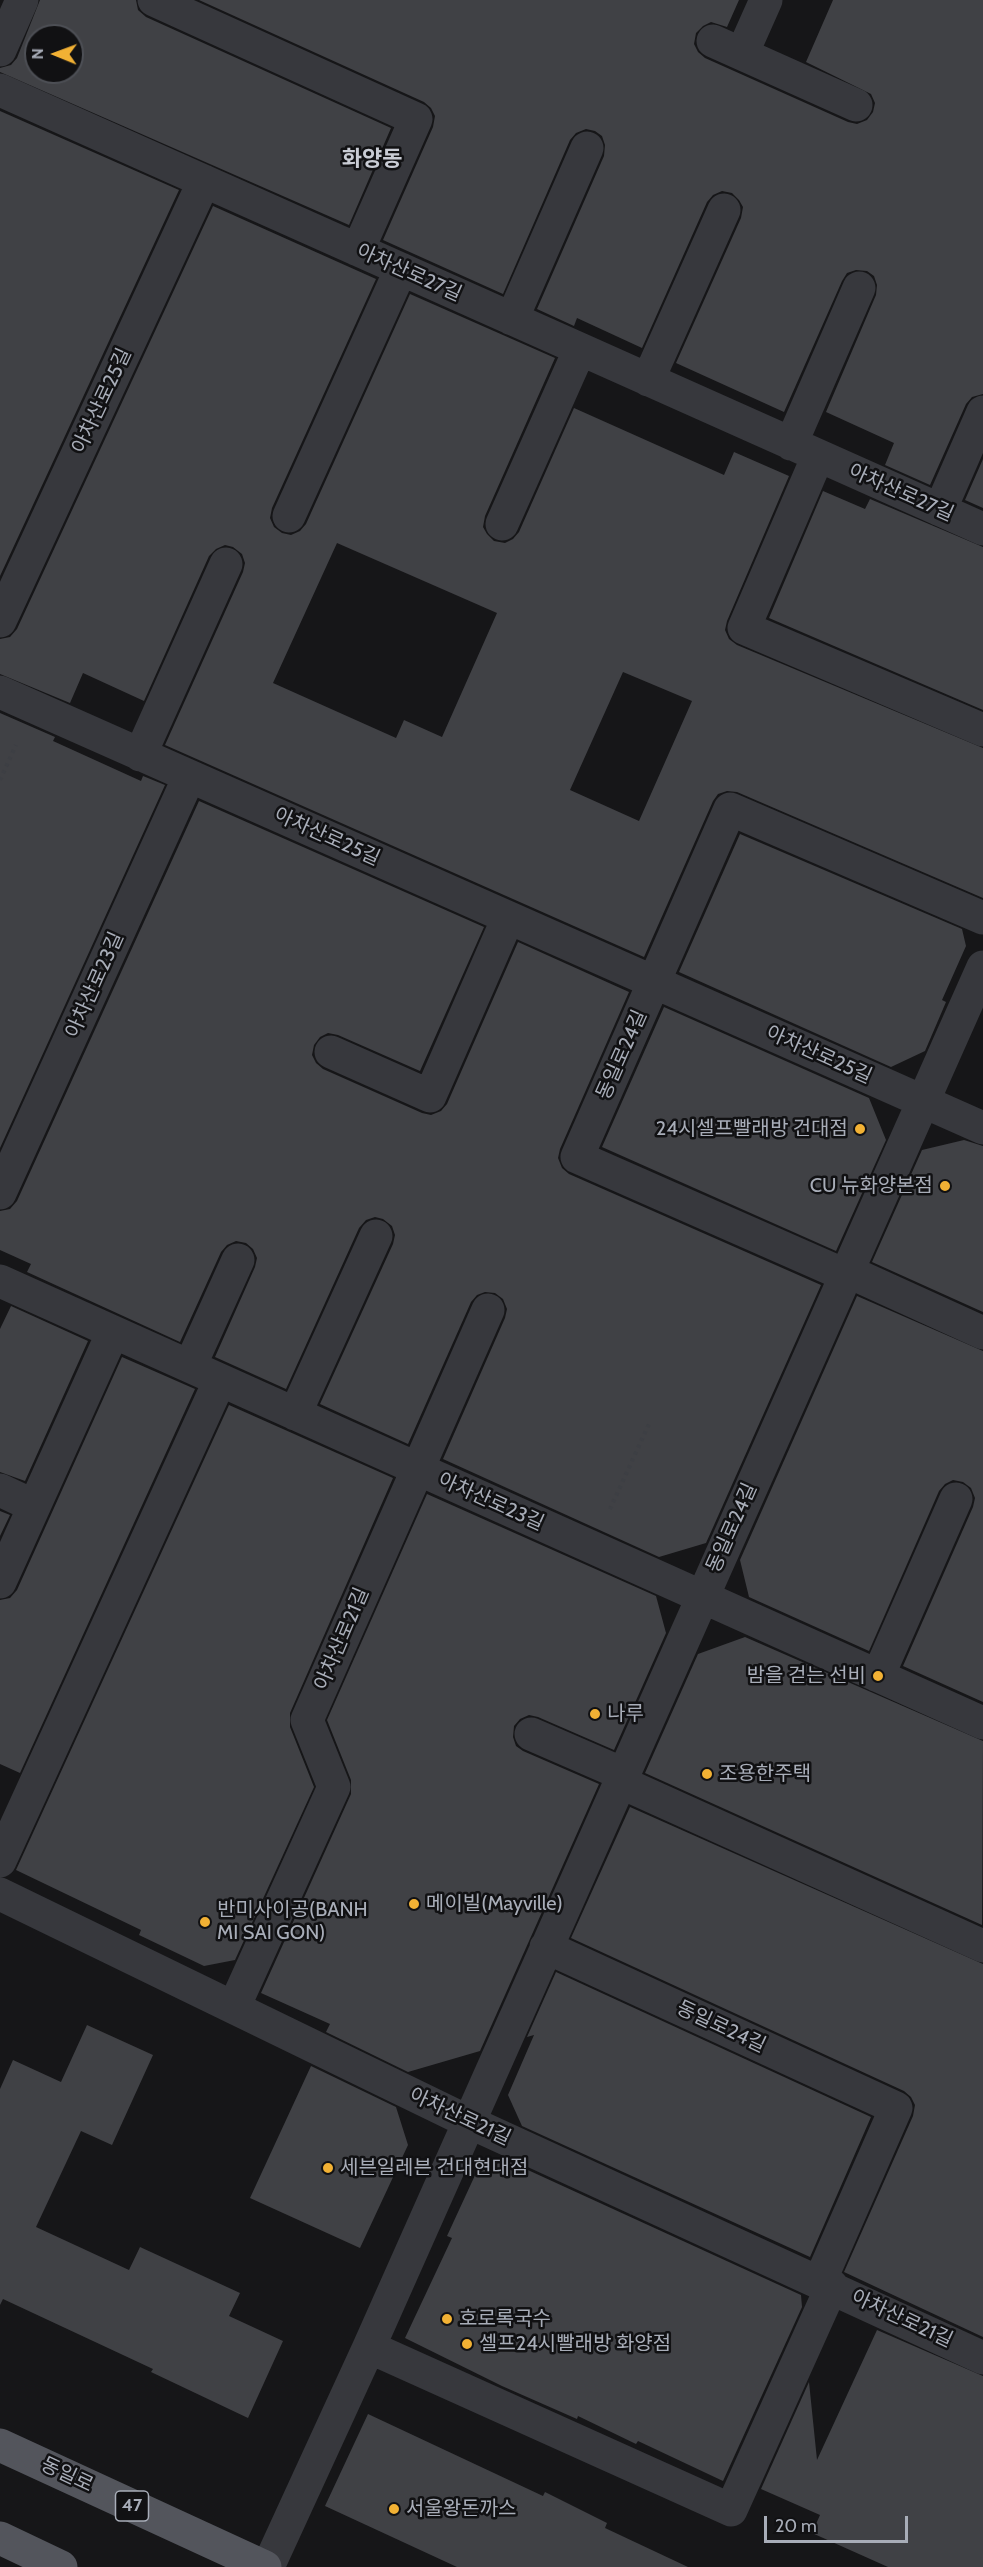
<!DOCTYPE html>
<html>
<head>
<meta charset="utf-8">
<style>
	body { margin:0 }
	#map { position:relative; width:983px; height:2567px; overflow:hidden; background:#161618; font-family:Cabin,sans-serif }
	canvas { display:block }
	.north { position:absolute; left:24px; top:24px; width:60px; height:60px; box-sizing:border-box; background:#111113; border:2px solid #4d4f55; border-radius:50%; rotate:271deg; font-size:16px; font-weight:700; line-height:24px; text-align:center; color:#a8adb8 }
	.north::after { content:''; display:block; margin:auto; width:21px; height:27px; background:#f2b134; clip-path:polygon(50% 0,100% 100%,50% 72%,0 100%) }
	.scale { position:absolute; left:764px; top:2516px; width:144px; height:27px; box-sizing:border-box; border:3px solid #a8adb8; border-top:0; padding-left:8px; font-size:18px; line-height:21px; white-space:nowrap; color:#a8adb8; -webkit-text-stroke:4px #111113; paint-order:stroke }
</style>
</head>
<body>
<div id="map">
<canvas width="983" height="2567"></canvas>
<div class="north">N</div>
<div class="scale">20 m</div>
</div>
<script>
const ctx = document.querySelector('canvas').getContext('2d');
ctx.lineJoin = 'round';
function paint(path, color) {
  ctx.fillStyle = color;
  ctx.fill(path, 'evenodd');
}
function stroke(path, color, width, dash) {
  ctx.strokeStyle = color;
  ctx.lineWidth = width;
  ctx.lineCap = dash ? 'butt' : 'round';
  ctx.setLineDash(dash || []);
  ctx.stroke(path);
}
function drawText(font, color, halo, rows, align = 'center') {
  ctx.font = font + ' Cabin,"Noto Sans KR",sans-serif';
  ctx.lineWidth = 5;
  ctx.setLineDash([]);
  ctx.textBaseline = 'middle';
  ctx.strokeStyle = halo;
  ctx.fillStyle = color;
  for (const [text, x, y, turn = 0] of rows) {
    ctx.save();
    ctx.translate(x, y);
    ctx.rotate((+turn || 0) * Math.PI / 180);
    ctx.textAlign = isNaN(turn) ? turn : align;
    if (halo) ctx.strokeText(text, 0, 0);
    ctx.fillText(text, 0, 0);
    ctx.restore();
  }
}
paint(new Path2D(`
	M40,0H136L138,10L146,17L391,128L349,225L0,72V68L11,65L17,58ZM36,36H72V72H36Z
	M199,0H739L727,27L711,22L703,26L696,33L694,44L698,52L705,58L848,122L857,124L867,120L873,112L875,103L871,94L806,62L833,0H983V394L972,397L966,404L930,485L885,465L894,443L826,412L876,295L877,285L874,276L867,271L856,270L847,273L842,281L784,412L676,363L741,218L743,207L739,200L732,193L722,191L713,195L707,202L642,348L577,318L574,326L537,309L604,156L605,145L602,136L595,131L586,129L576,133L570,140L503,294L383,240L433,127L435,116L431,108L424,102Z
	M0,111L179,190L0,576Z
	M213,206L376,279L272,508L270,518L274,527L282,533L291,535L300,531L306,524L410,294L555,358L485,516L483,527L487,534L494,541L505,543L513,539L519,532L574,408L724,475L734,452L789,476L727,621L725,630L729,639L737,645L983,748V898L737,792L727,791L718,794L713,801L644,957L165,745L243,572L245,563L242,554L233,547L225,545L216,549L209,556L144,701L83,673L70,703L0,674V639L10,637L17,629ZM337,543L497,613L442,737L404,720L396,738L273,683ZM623,672L692,701L639,821L570,790Z
	M983,459V508L965,500Z
	M823,491L865,509L870,499L983,547V710L769,618Z
	M0,713L55,737L53,741L141,781L143,776L165,785L0,1148Z
	M199,801L484,927L420,1071L338,1035L328,1033L320,1037L314,1045L312,1055L316,1063L323,1069L422,1113L431,1115L441,1111L447,1104L518,942L629,992L560,1149L558,1158L562,1168L569,1174L821,1285L706,1543L659,1557L443,1459L505,1318L507,1309L503,1299L495,1293L485,1292L477,1295L471,1302L408,1444L320,1404L393,1244L395,1235L392,1226L383,1219L375,1217L366,1220L359,1228L286,1389L215,1357L255,1267L257,1258L253,1249L246,1243L236,1241L227,1245L221,1252L180,1342L27,1272L31,1264L0,1250V1211L10,1209L17,1201Z
	M740,834L962,929L966,946L942,1000L946,1002L925,1051L891,1067L679,972Z
	M664,1007L869,1098L886,1140L836,1251L602,1147Z
	M964,1140L983,1146V1312L872,1262L922,1150Z
	M857,1296L983,1351V1702L903,1666L973,1507L975,1498L971,1488L963,1482L953,1480L945,1484L939,1491L869,1651L749,1597L740,1560Z
	M11,1306L88,1341L25,1481L0,1472V1329Z
	M122,1357L195,1389L20,1773L0,1764V1600L10,1598L17,1590Z
	M229,1405L393,1478L290,1713V1727L314,1787L235,1960L204,1966L139,1935L141,1930L16,1870Z
	M427,1494L656,1596L666,1633L614,1750L538,1717L529,1715L520,1719L514,1726L513,1737L516,1746L523,1751L599,1784L480,2051L408,2072L326,2032L330,2024L261,1993L351,1794V1780L327,1720Z
	M0,1511L10,1515L0,1536Z
	M745,1637L983,1741L982,1925L645,1773L698,1654Z
	M630,1807L983,1964V2337L844,2272L913,2116L915,2105L911,2097L904,2091L571,1938Z
	M556,1972L871,2117L810,2257L522,2126L508,2095L534,2035L527,2037Z
	M87,2025L153,2055L112,2145L81,2131L36,2227L129,2270L140,2247L240,2293L229,2316L283,2341L248,2418L151,2372L153,2369L3,2299L0,2305V2089L13,2060L61,2082Z
	M311,2066L396,2107L408,2145L360,2248L250,2198Z
	M506,2160L801,2295L802,2307L723,2481L638,2441L636,2444L578,2416L577,2419L502,2386L405,2338L452,2238L447,2236L477,2171Z
	M877,2330L983,2376V2567H888L812,2533L820,2515L761,2489L809,2382L817,2460Z
	M368,2414L543,2496L545,2492L607,2523L605,2528L688,2567H457L325,2506Z`), '#404145');
stroke(new Path2D(`
	M0,780L16,745
	M610,1509L649,1424`), '#3d3f44', 4, [3, 4.5]);
stroke(new Path2D(`
	M154,0L416,119L358,250
	M713,41L856,105
	M0,50L22,0
	M742,54L766,0
	M0,90L983,529
	M512,319L587,148
	M648,380L724,210
	M791,444L859,288
	M818,456L744,628L983,730
	M940,510L983,412
	M289,516L401,269
	M502,524L580,349
	M0,621L204,181
	M0,692L983,1128
	M140,755L226,564
	M331,1052L430,1096L508,918
	M0,1193L189,777
	M847,1271L983,1333
	M845,1275L577,1157L730,809L983,918
	M0,1281L983,1723
	M190,1366L238,1260
	M295,1414L376,1236
	M0,1490L34,1506
	M0,1582L113,1332
	M878,1676L956,1499
	M531,1734L623,1774
	M620,1782L983,1946
	M0,1861L220,1380
	M0,1894L469,2122L983,2358
	M546,1947L896,2108L820,2281
	M234,2007L334,1787L307,1720L488,1310
	M369,2347L731,2510L832,2286
	M268,2567L369,2347L983,967`), '#37383d', 33);
stroke(new Path2D(`
	M0,2445L265,2567
	M0,2538L61,2567`), '#53555c', 33);
for (const [x, y, r, color] of [
	[860,1129,6,"#f2b134"],
	[945,1186,6,"#f2b134"],
	[878,1676,6,"#f2b134"],
	[595,1714,6,"#f2b134"],
	[707,1774,6,"#f2b134"],
	[414,1904,6,"#f2b134"],
	[205,1922,6,"#f2b134"],
	[328,2168,6,"#f2b134"],
	[447,2319,6,"#f2b134"],
	[467,2344,6,"#f2b134"],
	[394,2509,6,"#f2b134"]
]) {
  const dot = new Path2D();
  dot.arc(x, y, r, 0, 2 * Math.PI);
  ctx.fillStyle = color;
  ctx.fill(dot);
  stroke(dot, '#111113', 2);
}
for (const [x, y, w] of [
	[132,2506,33]
]) {
  const box = new Path2D();
  box.roundRect(x - w / 2, y - 15, w, 30, 4.5);
  ctx.fillStyle = '#111113';
  ctx.fill(box);
  stroke(box, '#a8adb8', 1.5);
}
drawText('bold 18px', '#a8adb8', null, [
	["47",132,2506]
]);
drawText('20px', '#a8adb8', '#111113', [
	["아차산로27길",409,273,24],
	["아차산로25길",102,401,-65],
	["아차산로27길",901,493,24],
	["아차산로25길",327,837,24],
	["아차산로23길",95,985,-66],
	["동일로24길",622,1055,-66],
	["아차산로25길",819,1055,24],
	["아차산로23길",491,1502,24],
	["동일로24길",732,1528,-66],
	["아차산로21길",342,1639,-67],
	["동일로24길",721,2027,25],
	["아차산로21길",460,2117,25],
	["아차산로21길",902,2319,25],
	["동일로",67,2475,25]
]);
drawText('20px', '#a8adb8', '#111113', [
	["24시셀프빨래방 건대점",848,1129,"right"],
	["CU 뉴화양본점",933,1186,"right"],
	["밤을 걷는 선비",866,1676,"right"],
	["나루",607,1714],
	["조용한주택",719,1774],
	["메이빌(Mayville)",426,1904],
	["반미사이공(BANH",217,1910],
	["MI SAI GON)",217,1933],
	["세븐일레븐 건대현대점",340,2168],
	["호로록국수",459,2319],
	["셀프24시빨래방 화양점",479,2344],
	["서울왕돈까스",406,2509]
], 'left');
drawText('bold 22px', '#c9ccd4', '#111113', [
	["화양동",372,160]
]);
</script>
</body>
</html>
